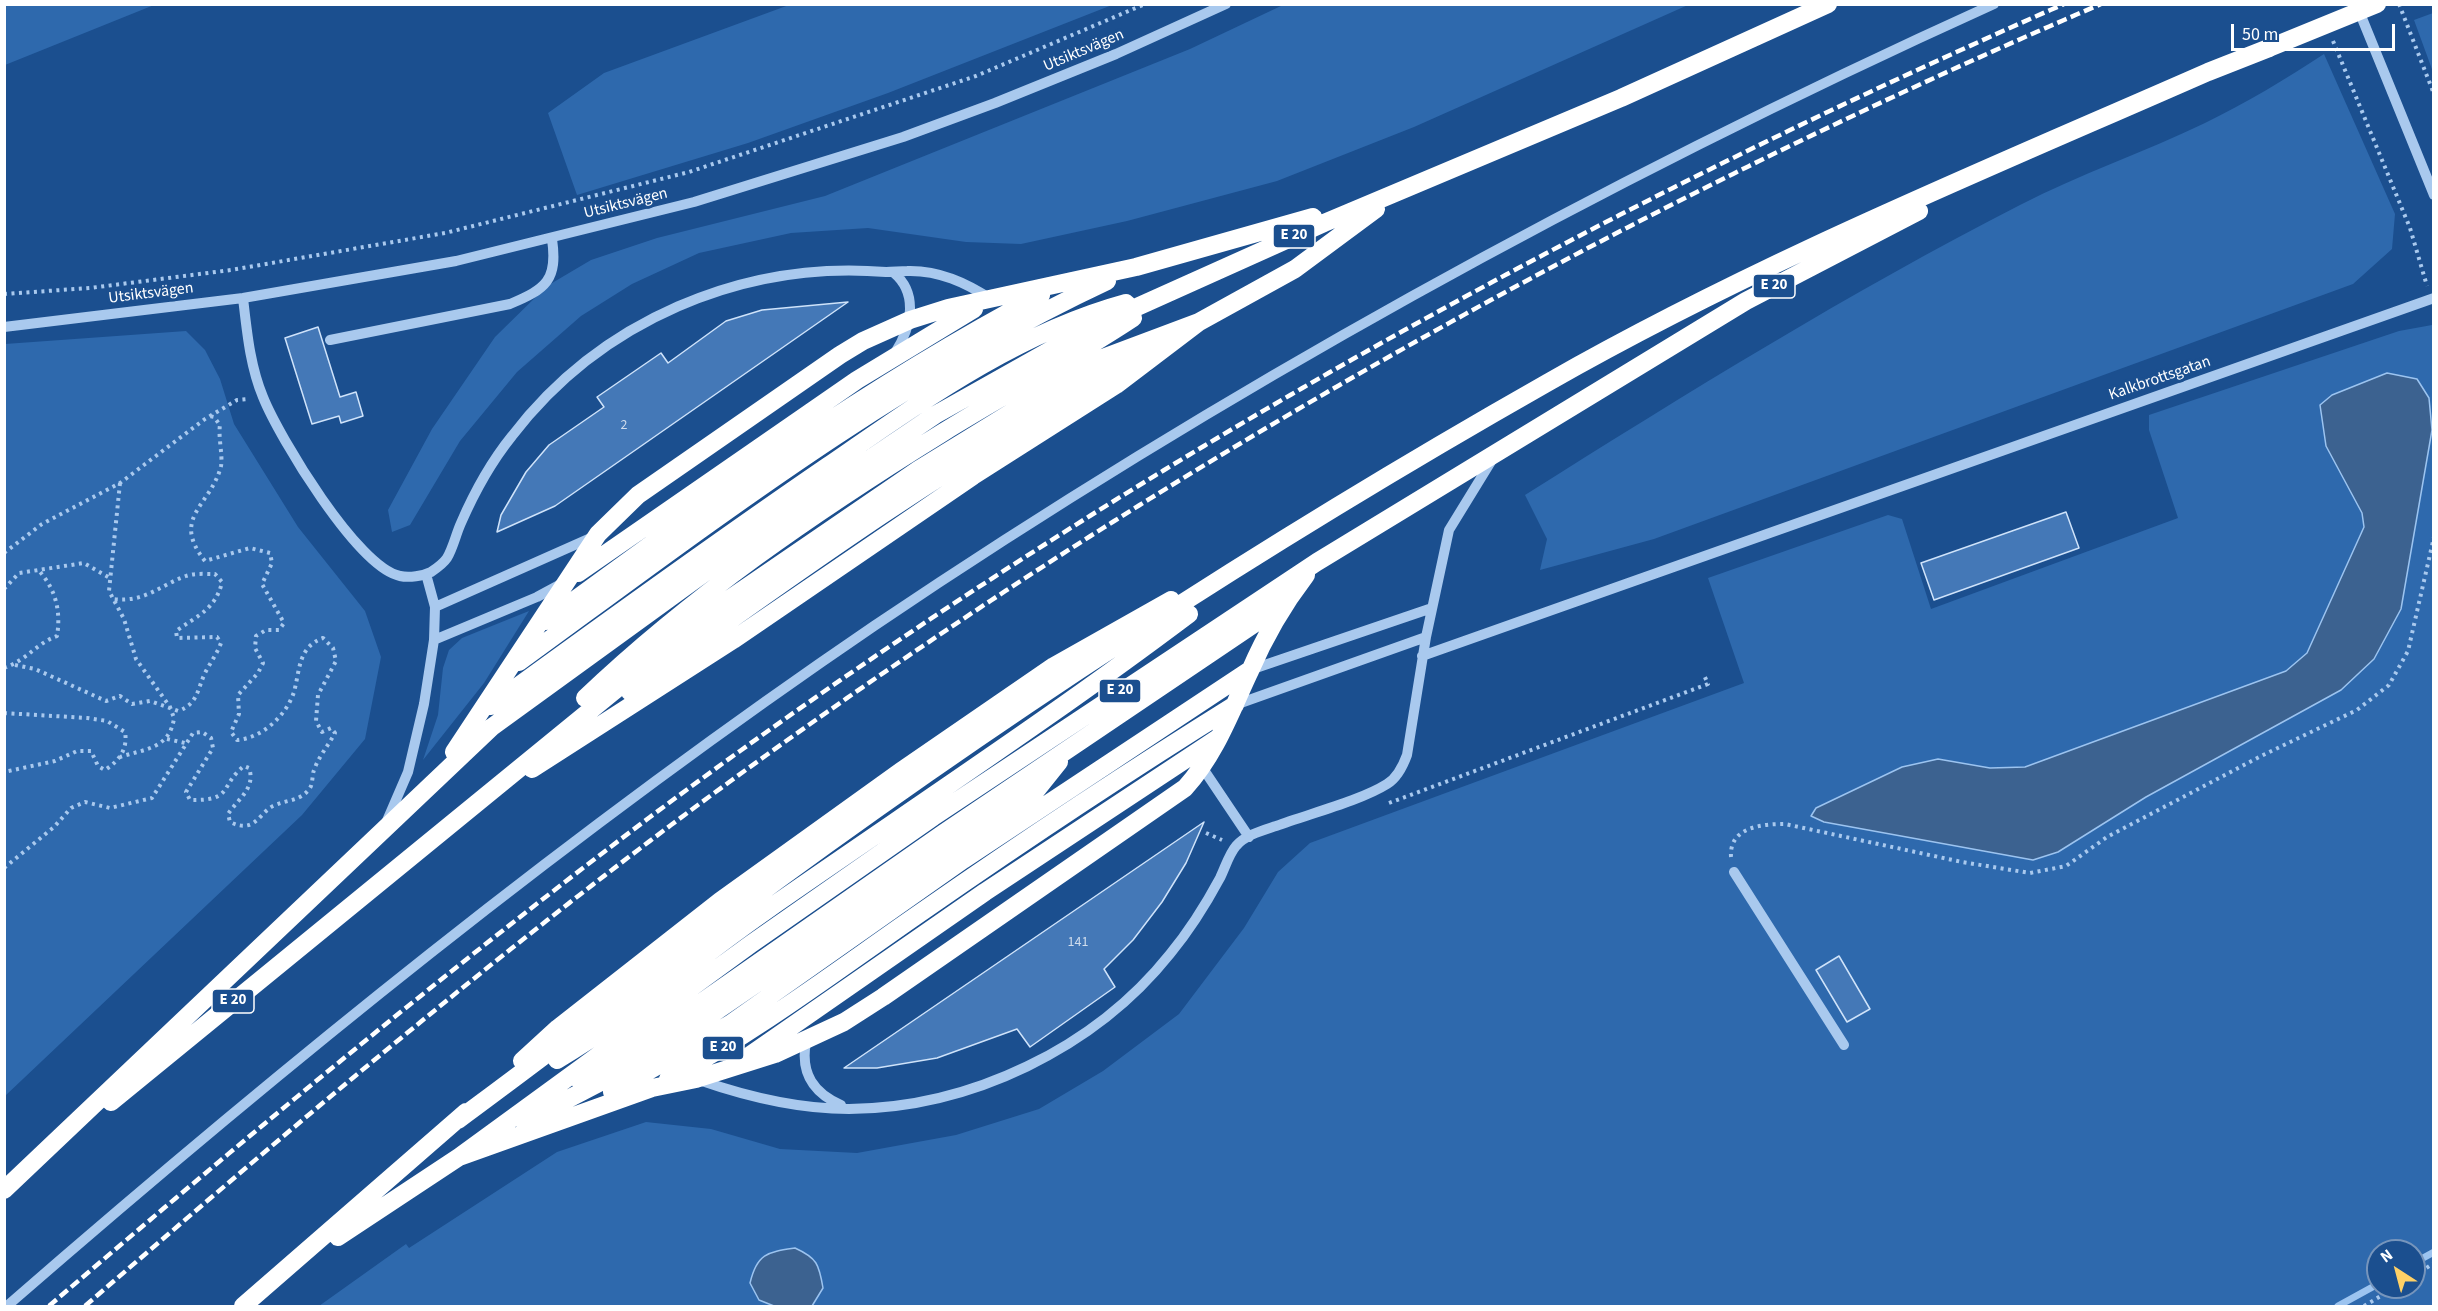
<!DOCTYPE html>
<html>
<head>
<meta charset="utf-8">
<style>
	body { margin:0 }
	#map { position:relative; width:2438px; height:1311px; overflow:hidden; background:#1b4f8f; font-family:"Source Sans 3",sans-serif }
	canvas { display:block }
	.frame { position:absolute; inset:0; border:6px solid #fff; pointer-events:none }
	.north { position:absolute; left:2366px; top:1239px; width:60px; height:60px; box-sizing:border-box; background:#1b4f8f; border:2px solid #7695bc; border-radius:50%; rotate:324deg; font-size:16px; font-weight:700; line-height:24px; text-align:center; color:#fff }
	.north::after { content:''; display:block; margin:auto; width:21px; height:27px; background:#ffd166; clip-path:polygon(50% 0,100% 100%,50% 72%,0 100%) }
	.scale { position:absolute; left:2231px; top:24px; width:164px; height:27px; box-sizing:border-box; border:3px solid #fff; border-top:0; padding-left:8px; font-size:18px; line-height:21px; white-space:nowrap; color:#fff; -webkit-text-stroke:4px #1b4f8f; paint-order:stroke }
</style>
</head>
<body>
<div id="map">
<canvas width="2438" height="1311"></canvas>
<div class="frame"></div>
<div class="north">N</div>
<div class="scale">50 m</div>
</div>
<script>
const ctx = document.querySelector('canvas').getContext('2d');
ctx.lineJoin = 'round';
function paint(path, color) {
  ctx.fillStyle = color;
  ctx.fill(path, 'evenodd');
}
function stroke(path, color, width, dash) {
  ctx.strokeStyle = color;
  ctx.lineWidth = width;
  ctx.lineCap = dash ? 'butt' : 'round';
  ctx.setLineDash(dash || []);
  ctx.stroke(path);
}
function drawText(font, color, halo, rows, align = 'center') {
  ctx.font = font + ' "Source Sans 3",sans-serif';
  ctx.lineWidth = 6;
  ctx.setLineDash([]);
  ctx.textBaseline = 'middle';
  ctx.strokeStyle = halo;
  ctx.fillStyle = color;
  for (const [text, x, y, turn = 0] of rows) {
    ctx.save();
    ctx.translate(x, y);
    ctx.rotate((+turn || 0) * Math.PI / 180);
    ctx.textAlign = isNaN(turn) ? turn : align;
    if (halo) ctx.strokeText(text, 0, 0);
    ctx.fillText(text, 0, 0);
    ctx.restore();
  }
}
paint(new Path2D(`
	M5,4H154V5L5,65Z
	M789,5V4L1112,5L888,93L748,143L577,195L548,113L604,73Z
	M1283,5H1688L1414,127L1277,181L1127,221L1021,244L966,242L868,228L791,233L699,253L632,284L581,316L517,372L460,441L410,525L392,532L388,510L432,429L495,337L547,286L591,260L657,238L825,196L1190,49Z
	M2433,13H2434L2433,72L2414,20Z
	M2324,54L2395,214L2392,249L2353,284L1654,539L1540,570L1547,539L1525,495C1687,393 1850,292 2020,205C2080,174 2145,152 2205,123C2246,103 2286,79 2324,54Z
	M2432,325L2433,1306H812L823,1288L759,1300L774,1306H319L406,1244L409,1248L557,1152L646,1122L711,1129L780,1149L857,1153L956,1135L1039,1109L1103,1071L1179,1014L1244,928L1278,872L1310,843L1744,683L1708,578L1888,515L1902,519L1931,609L2178,518L2149,430V415L2399,331ZM2432,430L2341,690L2146,797L2058,852L2033,860L1824,822L1811,816L1938,759L1990,768L2025,767L2286,671L2307,653L2364,527L2362,513L2326,446ZM2378,1251H2414V1287H2378Z
	M186,331L205,350L220,379L234,424L298,527L365,611L381,657L365,739L302,815L5,1096V344Z
	M529,611L484,683L423,760L438,715L443,668L449,650L462,638Z`), '#2e69ad');
const water = new Path2D(`
	M2387,373L2417,379L2429,398L2432,430L2401,609L2374,659L2341,690L2146,797L2058,852L2033,860L1824,822L1811,816L1816,808L1902,767L1938,759L1990,768L2025,767L2286,671L2307,653L2364,527L2362,513L2326,446L2320,405L2332,395Z
	M795,1248C817,1258 819,1264 823,1288L812,1306H774L759,1300L750,1283C757,1253 768,1252 795,1248Z`);
paint(water, '#3c6290');
stroke(water, '#9cc4f0', 1.5);
stroke(new Path2D(`
	M2414,1263L2434,1252
	M2338,1306L2378,1284`), '#9cc4f0', 7);
const building = new Path2D(`
	M848,302L555,506L497,532L501,515L526,472L549,445L604,407L597,397L661,353L668,363L726,321L762,310Z
	M318,327L340,397L356,392L363,416L341,423L339,416L312,424L285,338Z
	M2066,512L2079,548L1934,600L1921,563Z
	M1204,822L1186,863L1162,902L1133,940L1104,969L1115,987L1030,1047L1017,1029L937,1058L877,1068H844Z
	M1839,956L1870,1009L1847,1022L1816,970Z`);
paint(building, '#4478b7');
stroke(building, '#cfe3fa', 1.5);
stroke(new Path2D(`
	M2399,4L2434,94
	M2333,41L2410,228L2427,286
	M4,294L90,288L231,270L445,233L689,172L976,76L1145,4
	M120,483L109,591L124,619L136,659L170,707L174,718C170,749 144,749 120,757
	M4,553L42,524L120,483L205,419L237,400L248,399
	M4,589L19,573L84,563L110,578
	M15,665L35,669L106,701L120,696L132,704L150,701L178,711C198,704 197,690 205,673C210,663 217,654 221,643L217,637L177,638L176,631C197,616 216,609 222,582L215,574C206,574 194,573 186,576C160,585 145,603 113,599
	M4,668C27,660 37,643 57,636C61,612 56,590 40,572
	M4,713L87,718L107,721L125,732C128,749 119,761 105,770L98,766L91,751H77L55,761L4,772
	M167,739L185,743
	M1389,803L1708,684L1704,675
	M1206,833L1222,840
	M1731,857C1729,826 1764,824 1785,824L1962,862L2030,873L2066,866L2107,837L2261,756L2357,710L2389,685L2408,651L2434,537
	M4,868L54,827L71,808L85,802L110,808L152,798L193,733L202,732L211,738L213,748L186,792L190,800C234,801 219,786 244,766L249,768C256,788 238,799 228,814L230,822C255,834 258,814 273,806C287,799 300,802 310,788C313,783 312,775 314,770C319,756 328,746 335,733L331,728L322,732L316,721L318,695L336,661L333,648L323,638C298,647 300,670 294,692C286,716 262,738 237,740L231,732L239,714L238,695L258,673L263,663L255,648L256,636L266,630H279L284,623L262,584L272,563L270,553L250,548L205,561C170,517 211,506 221,466C223,456 218,437 220,425L214,417L209,416
	M2414,1276L2434,1263
	M2364,1306L2396,1287`), '#a9c9ee', 4, [3, 4.5]);
stroke(new Path2D(`
	M2357,6L2434,195
	M894,273C919,294 911,328 895,353
	M243,298C247,332 250,366 263,397C279,437 358,568 400,576C409,578 423,576 431,572C437,568 443,564 447,558C453,548 456,534 461,523C474,493 491,462 512,436C600,321 742,260 886,272C893,272 900,271 907,271C939,270 966,283 991,299
	M4,327L243,298L456,261L694,202L903,137L995,103L1116,54L1226,4
	M330,340L510,304C546,289 558,280 552,239
	M435,607L595,536
	M434,640L537,597L563,583
	M1422,656L2434,298
	M1250,670L1432,608
	M1235,705L1426,637
	M1202,767L1249,837
	M386,823L408,772L424,704L434,640L435,607L426,574
	M1734,872L1844,1045
	M806,1042C800,1074 814,1093 841,1105
	M699,1080C748,1097 797,1109 849,1109C971,1108 1095,1048 1170,954C1189,931 1206,904 1220,878C1225,868 1229,854 1236,846C1245,835 1264,830 1276,826C1308,814 1360,801 1387,784C1397,778 1403,766 1407,755L1426,637L1449,530L1492,460
	M7,1306C284,1065 570,833 874,626C1228,387 1605,180 1994,4`), '#a9c9ee', 10);
stroke(new Path2D(`
	M578,573L857,380L974,309
	M546,621C705,504 866,387 1041,295
	M519,662C707,525 895,380 1107,281
	M630,692C796,572 964,453 1143,354
	M585,698C692,596 816,511 942,433C1005,394 1071,359 1133,318
	M491,706C602,625 714,544 828,466C921,402 1016,333 1126,303
	M454,752L598,534L638,495L840,355L863,341L910,320L948,308L1136,267L1313,217
	M532,769L733,640L973,476L1116,385L1199,322L1295,269L1376,209
	M749,1056L985,892L1218,738
	M557,1060C630,1017 695,960 764,912C906,813 1051,718 1189,614
	M522,1061L558,1028L720,901L901,771L1054,666L1171,600
	M668,1079C758,1031 839,969 923,911C1025,840 1129,771 1235,705
	M580,1081L665,1028L944,833L1282,605
	M612,1092L730,1024L963,860L1250,670
	M111,1102L712,611L918,470L1061,382L1103,358L1199,322
	M458,1120C549,1053 639,984 729,916C990,722 1265,543 1547,383C1759,262 1985,170 2208,72L2269,48
	M524,1122L639,1062L674,1040L1035,792L1059,762
	M459,1157L751,944L933,817L1317,562L1746,301L1919,211
	M4,1190L492,727L747,542L935,415L1088,329L1324,223L1621,98L1828,4
	M338,1237L459,1157L652,1088L696,1079L775,1054L844,1022L883,997L1185,788C1216,754 1231,711 1250,671C1265,636 1283,605 1306,575
	M243,1306L466,1112`), '#fff', 18);
stroke(new Path2D(`
	M49,1306C245,1138 443,973 650,817C1086,491 1566,222 2064,4
	M85,1306C298,1122 514,938 743,772C1165,466 1622,209 2101,4`), '#fff', 4.5, [10, 4.5]);
stroke(new Path2D(`
	M2269,48L2377,4`), '#fff', 18);
drawText('14px', '#d0dded', null, [
	["2",624,426],
	["141",1078,943]
]);
for (const [x, y, w] of [
	[1294,236,42],
	[1774,286,42],
	[1120,691,42],
	[233,1001,42],
	[723,1048,42]
]) {
  const box = new Path2D();
  box.roundRect(x - w / 2, y - 12, w, 24, 4.5);
  ctx.fillStyle = '#1b4f8f';
  ctx.fill(box);
  stroke(box, '#fff', 1.5);
}
drawText('bold 15px', '#fff', null, [
	["E 20",1294,236],
	["E 20",1774,286],
	["E 20",1120,691],
	["E 20",233,1001],
	["E 20",723,1048]
]);
drawText('16px', '#fff', '#1b4f8f', [
	["Utsiktsvägen",1084,51,-23],
	["Utsiktsvägen",626,204,-14],
	["Utsiktsvägen",151,294,-7],
	["Kalkbrottsgatan",2160,379,-19]
]);
</script>
</body>
</html>
